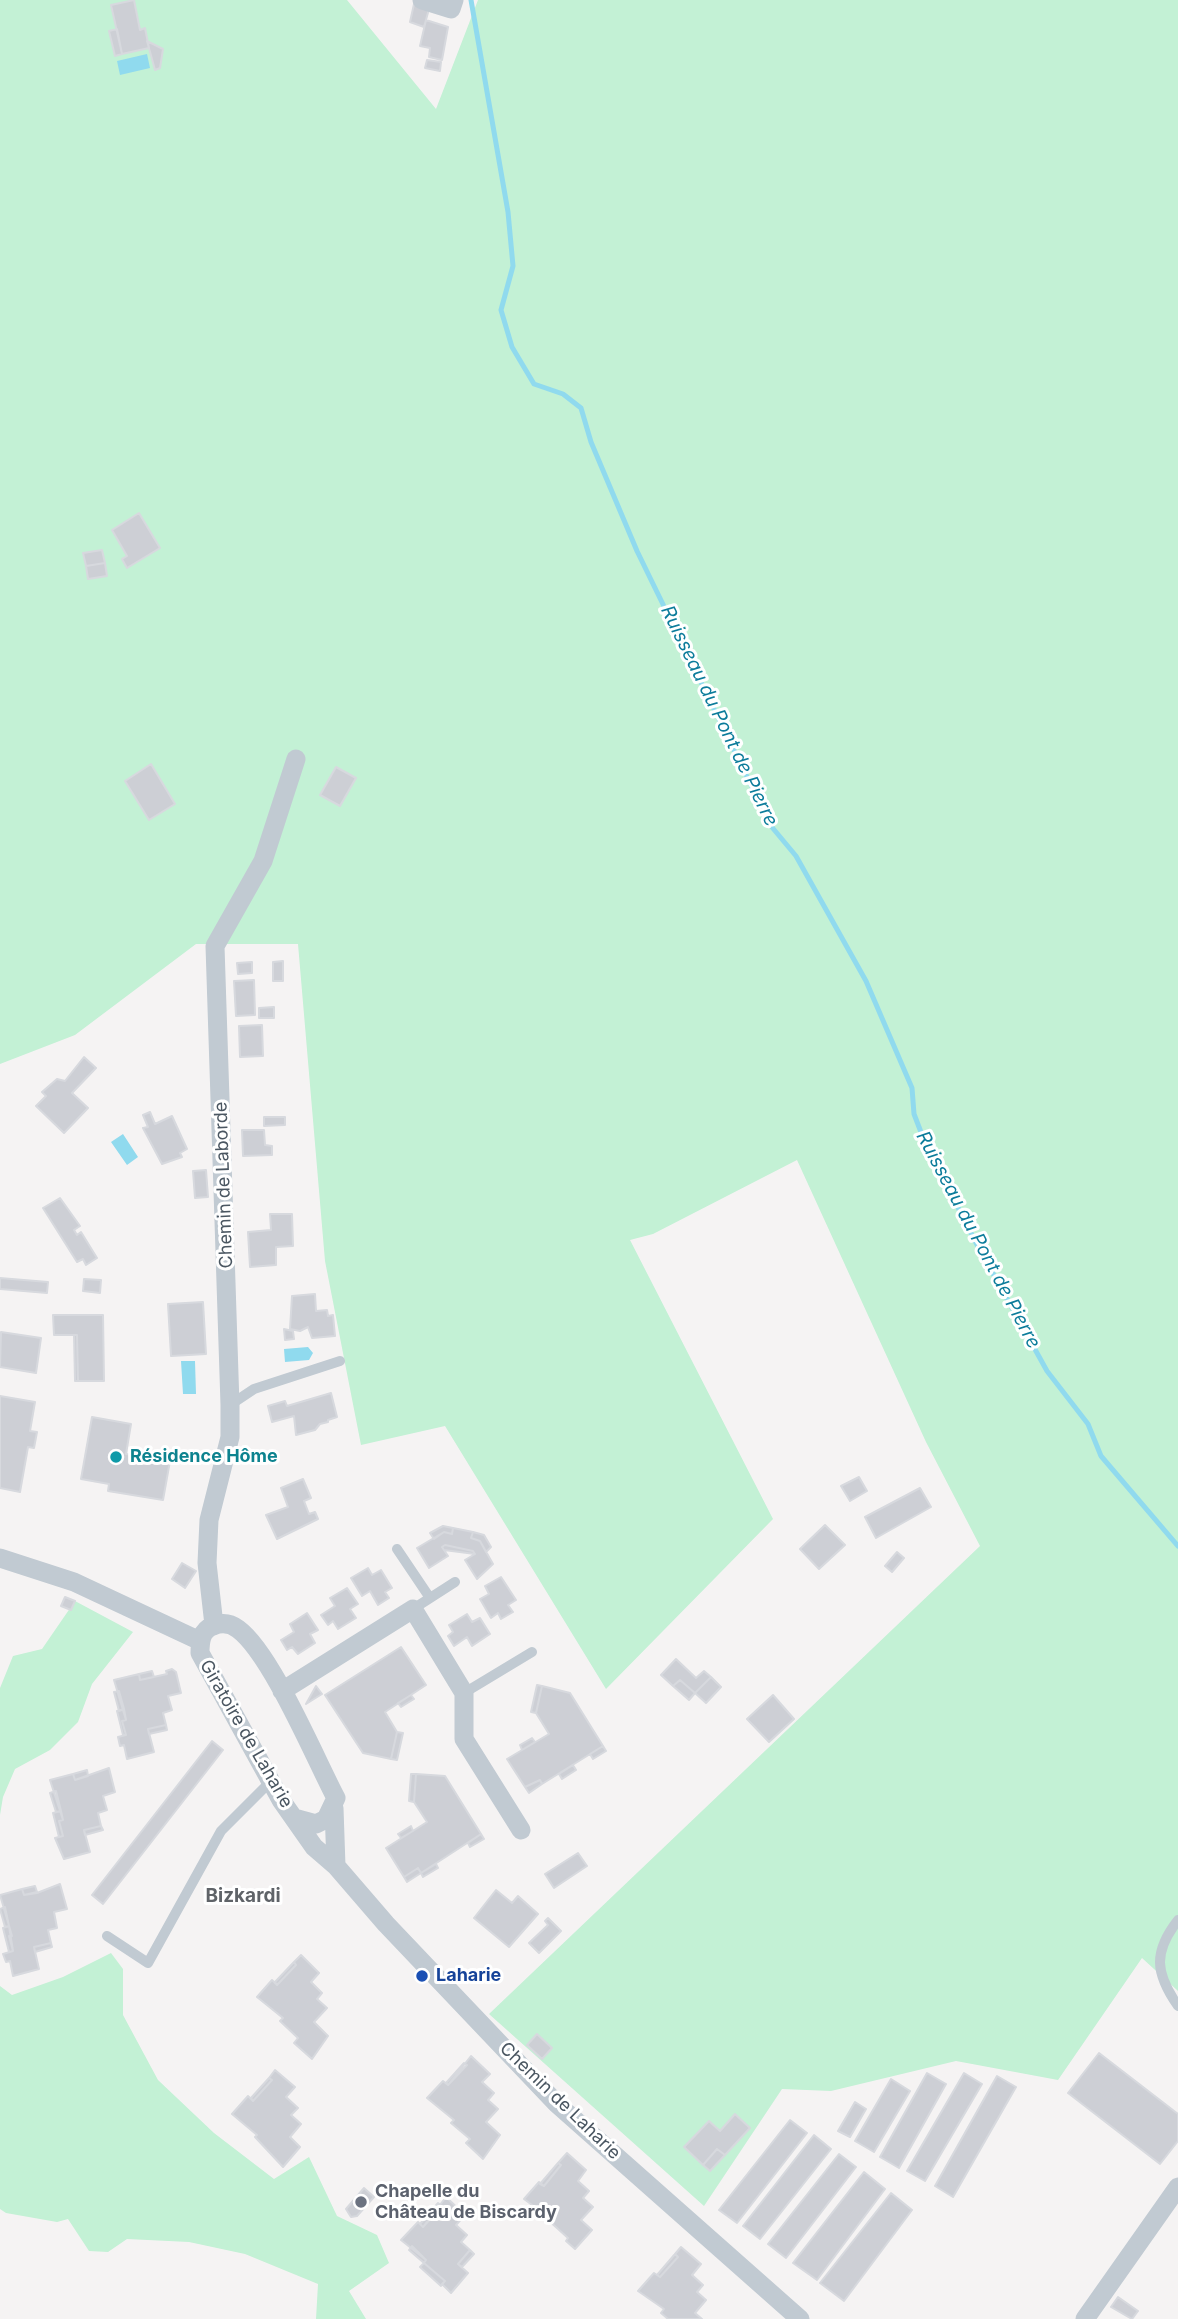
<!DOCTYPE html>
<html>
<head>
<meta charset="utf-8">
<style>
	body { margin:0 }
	canvas { display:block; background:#f5f3f3 }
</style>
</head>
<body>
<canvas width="1178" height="2319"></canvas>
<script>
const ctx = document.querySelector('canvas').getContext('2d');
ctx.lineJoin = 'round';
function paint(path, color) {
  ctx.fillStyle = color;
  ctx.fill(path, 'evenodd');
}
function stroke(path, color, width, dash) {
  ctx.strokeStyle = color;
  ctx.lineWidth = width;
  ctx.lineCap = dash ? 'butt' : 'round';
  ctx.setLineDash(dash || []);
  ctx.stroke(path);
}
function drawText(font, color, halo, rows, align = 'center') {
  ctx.font = font + ' Inter,sans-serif';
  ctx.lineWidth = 6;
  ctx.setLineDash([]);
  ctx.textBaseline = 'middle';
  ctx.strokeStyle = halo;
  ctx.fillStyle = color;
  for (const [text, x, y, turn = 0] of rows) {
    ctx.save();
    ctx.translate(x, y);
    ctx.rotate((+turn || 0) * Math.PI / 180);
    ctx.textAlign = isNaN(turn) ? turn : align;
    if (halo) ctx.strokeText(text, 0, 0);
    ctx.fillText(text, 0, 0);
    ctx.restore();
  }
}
paint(new Path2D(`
	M0,0H347L436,109L478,0H1178V1991L1142,1958L1058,2080L956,2061L831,2091L782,2089L704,2206L489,2014L980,1546L926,1442L797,1160L653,1234L630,1240L773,1519L606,1689L445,1426L361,1445L325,1261L298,944H196L75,1035L0,1064Z
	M75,1601L133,1632L92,1684L78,1722L50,1750L15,1769L3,1797L0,1815V1688L13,1656L42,1649Z
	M111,1953L123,1969V2015L158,2080L214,2133L274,2179L309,2157L337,2216L377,2235L389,2263L349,2291L366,2319H316L318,2284L245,2254L189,2242L127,2239L108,2252L89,2251L68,2219L57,2222L6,2213L0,2209V1986L12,1995L63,1977Z`), '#c3f1d5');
paint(new Path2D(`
	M147,54L150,68L120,75L117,61Z
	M123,1134L138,1157L127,1165L111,1142Z
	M308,1347L313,1353L309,1360L285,1362L284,1349Z
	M181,1361H195L196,1394H183Z`), '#90daee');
stroke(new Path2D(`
	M471,0L508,212L513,266L501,310L512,347L534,384L563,394L581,408L591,442L637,551L771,826L796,856L866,981L912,1088L914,1114L924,1140L975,1241L1047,1371L1088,1424L1101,1456L1178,1546`), '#90daee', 5);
const building = new Path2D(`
	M134,0L140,30L145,28L149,48L122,54L111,5Z
	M414,4L429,9L424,27L410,22Z
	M426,20L448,27L442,60L429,57L430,48L420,46Z
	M117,29L122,54L115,56L109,31Z
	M147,41L163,49L160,68L155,70Z
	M427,60L441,62L440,71L425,68Z
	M139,513L160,548L127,568L122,559L127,556L112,530Z
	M102,550L105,563L86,566L83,553Z
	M105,563L107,576L88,579L86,566Z
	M151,764L175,804L149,820L125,781Z
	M336,767L356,778L340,806L320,795Z
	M283,961V981H273V962Z
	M252,962V973L238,974L237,963Z
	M254,980L255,1015L236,1016L234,981Z
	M274,1007V1018H259V1008Z
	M262,1025L263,1056L240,1057L239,1026Z
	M84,1057L96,1068L72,1093L88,1108L64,1133L36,1106L46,1096L42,1092L57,1079L65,1081Z
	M150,1112L155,1124L172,1116L187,1149L180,1153L182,1157L162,1164L143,1128L148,1127L143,1115Z
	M264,1117H285V1125L264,1126Z
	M242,1130H264L265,1145L272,1146V1155L243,1156Z
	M206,1170L208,1197L195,1198L193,1171Z
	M60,1198L80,1226L74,1230L77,1235L81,1232L97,1258L86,1265L83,1259L77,1262L43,1208Z
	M270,1214H292L293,1246L276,1247V1265L250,1267L248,1232L271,1230Z
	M0,1278L48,1282L47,1293L0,1289Z
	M84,1279L101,1280L100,1293L83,1291Z
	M315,1294L316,1311L327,1310L328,1316L333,1315L335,1336L312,1338L308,1327L300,1331L290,1329L292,1296Z
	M203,1302L206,1354L171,1356L168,1304Z
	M53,1315H103L104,1381H78L77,1335H54Z
	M284,1329L293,1331L294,1339L285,1340Z
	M1,1332L41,1338L36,1373L0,1367Z
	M74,1335H77L78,1381H75Z
	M331,1393L337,1417L328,1420V1422L320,1424L315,1430L296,1435L294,1416L272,1422L268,1406L285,1401L287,1406Z
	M0,1396L35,1402L30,1431L37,1432L34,1448L28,1447L20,1492L0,1488Z
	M92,1417L131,1424L126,1454L170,1461L163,1500L108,1491L109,1484L81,1479Z
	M859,1477L867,1491L850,1501L841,1486Z
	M303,1479L311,1498L304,1501L309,1514L315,1512L318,1519L277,1539L266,1515L288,1507L281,1488Z
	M920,1488L931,1507L876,1538L865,1517Z
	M825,1525L845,1545L819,1569L800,1549Z
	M443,1526L453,1528L452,1534L444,1532L434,1539L430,1533Z
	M453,1528L473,1532L471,1538L480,1541L493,1564L477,1579L465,1560L475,1554L473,1551L445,1545L442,1547L448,1556L429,1568L417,1548L444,1532L452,1534Z
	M473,1532L484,1535L491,1547L486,1552L480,1541L471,1538Z
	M445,1545L473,1551L475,1554L444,1550L442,1547Z
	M897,1552L904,1558L892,1572L885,1566Z
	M182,1563L196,1571L185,1588L172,1579Z
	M368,1568L372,1575L381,1570L392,1588L385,1592L389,1598L378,1605L370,1591L362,1596L351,1578Z
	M501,1577L516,1600L508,1605L513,1612L501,1619L498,1613L491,1618L480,1599L489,1594L485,1586Z
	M347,1588L358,1604L350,1609L356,1618L338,1629L333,1621L328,1625L321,1615L335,1606L330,1598Z
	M65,1597L75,1601L71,1610L61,1606Z
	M307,1613L318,1630L310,1634L315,1643L298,1654L292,1647L287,1650L281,1640L294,1632L290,1624Z
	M467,1614L472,1622L480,1618L490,1634L472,1646L467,1637L454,1646L448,1636L453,1632L449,1625Z
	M401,1647L426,1685L385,1712L397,1732L391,1759L363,1753L325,1695Z
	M676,1659L696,1678L704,1671L711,1677L695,1693L680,1680L673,1686L661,1675Z
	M172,1669L176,1672L181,1693L168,1696L172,1710L163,1713L166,1725L148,1729L154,1752L127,1759L124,1745L120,1746L118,1737L126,1735L122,1721L126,1720L114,1680L139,1674L140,1680L167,1674L166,1671Z
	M152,1671L154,1677L140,1680L139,1674Z
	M711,1677L721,1687L706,1703L695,1693Z
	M680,1680L695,1693L689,1700L673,1686Z
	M537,1685L542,1686L536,1713L531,1712Z
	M316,1686L322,1694L306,1704Z
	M542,1686L570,1693L603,1746L542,1784L540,1780L525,1787L507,1759L549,1734L536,1713Z
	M119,1691L124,1709L119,1711L114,1692Z
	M411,1695L414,1699L401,1707L398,1703Z
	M773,1695L794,1719L769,1742L747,1719Z
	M124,1709L126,1720L122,1721L126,1735H123L117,1711Z
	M166,1725L167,1730L149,1734L148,1729Z
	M397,1732L403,1733L397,1760L391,1759Z
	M532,1738L535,1742L522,1750L520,1745Z
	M212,1741L223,1750L103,1904L92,1895Z
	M603,1746L606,1751L593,1759L590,1754Z
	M573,1765L576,1770L562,1779L559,1774Z
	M109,1768L115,1792L103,1796L107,1810L98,1813L101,1826L84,1830L90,1852L64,1859L55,1838L63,1836L59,1821L63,1820L50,1780L73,1774L75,1780Z
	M87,1770L88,1776L75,1780L73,1774Z
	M411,1774H416L414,1802L409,1801Z
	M416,1774L445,1776L481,1834L421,1873L418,1868L404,1877L386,1848L427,1822L414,1802Z
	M540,1780L542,1784L529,1793L525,1787Z
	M56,1791L61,1811L56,1812L50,1793Z
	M61,1811L63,1820L59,1821L63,1836L59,1837L53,1813Z
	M101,1826L103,1830L85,1835L84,1830Z
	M411,1826L413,1831L401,1838L398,1834Z
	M481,1834L484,1839L470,1847L468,1843Z
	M578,1853L587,1866L554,1888L545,1874Z
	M436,1864L438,1868L423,1877L421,1873Z
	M418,1868L421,1873L407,1882L404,1877Z
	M60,1884L67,1909L54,1912L57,1928L48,1930L51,1943L34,1947L39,1969L13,1976L10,1961L6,1962L3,1954L13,1951L9,1936H12L0,1895L22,1889L24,1895L37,1893Z
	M35,1886L37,1892L24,1895L22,1889Z
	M496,1890L512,1903L518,1896L538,1914L509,1947L474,1918Z
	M5,1907L9,1926L5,1927L0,1909Z
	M548,1918L561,1931L539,1953L529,1943L548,1925L545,1921Z
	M9,1926L13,1951L9,1952L3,1928Z
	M51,1943L52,1947L35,1952L34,1947Z
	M301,1955L319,1973L311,1982L322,1993L317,1999L327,2008L314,2022L328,2036L312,2059L294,2043L298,2038L280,2021L283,2018L257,1997L272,1980L277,1985L296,1965L294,1962Z
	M294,1962L296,1965L277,1985L275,1982Z
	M537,2034L552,2048L542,2059L527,2045Z
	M1099,2053L1178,2114V2141L1160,2164L1068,2093Z
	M471,2056L490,2074L482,2082L494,2093L488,2100L498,2109L486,2122L500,2135L483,2159L466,2143L470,2139L451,2123L454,2120L427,2098L443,2081L448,2085Z
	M464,2063L467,2065L448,2085L446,2083Z
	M275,2070L295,2087L286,2097L298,2108L291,2115L301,2124L290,2137L300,2147L283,2167L255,2137L257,2135L232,2114L248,2096L253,2101L272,2080L269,2078Z
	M927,2073L946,2084L899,2168L880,2157Z
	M964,2073L982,2084L925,2181L907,2171Z
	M997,2076L1016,2087L953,2197L935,2186Z
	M269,2078L272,2080L253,2101L251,2098Z
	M891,2079L910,2091L874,2152L855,2141Z
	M855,2102L866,2109L850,2137L838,2131Z
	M735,2114L750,2128L725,2155L717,2149L703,2165L684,2147L709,2121L720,2131Z
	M790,2120L807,2133L737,2223L719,2210Z
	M814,2135L831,2149L760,2239L743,2226Z
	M717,2149L725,2155L710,2171L703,2165Z
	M567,2153L586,2170L578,2181L589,2191L583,2198L593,2207L581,2220L592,2230L575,2249L566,2241L568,2238L547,2219L548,2217L524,2199L539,2182L544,2186L561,2165L558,2163Z
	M839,2154L856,2167L786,2258L768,2244Z
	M558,2163L561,2165L544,2186L540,2184Z
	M864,2172L885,2189L817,2280L793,2263Z
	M364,2188L374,2197L357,2216L351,2217L346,2209Z
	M891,2193L912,2210L844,2301L820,2283Z
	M446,2197L465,2215L456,2225L467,2235L461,2242L470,2250L458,2264L468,2273L451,2293L442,2284L445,2281L424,2263L426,2260L401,2240L418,2222L423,2227Z
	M438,2203L442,2206L423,2227L420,2224Z
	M412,2246L426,2260L424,2263L409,2250Z
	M681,2247L701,2264L692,2275L703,2285L697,2292L706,2300L695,2313L702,2319H668L661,2313L664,2309L638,2291L654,2273L660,2277L678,2257L675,2254Z
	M470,2250L474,2254L462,2267L458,2264Z
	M675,2254L678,2257L660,2277L657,2275Z
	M424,2263L445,2281L441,2286L420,2267Z
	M1118,2297L1138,2311L1132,2319L1111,2307Z`);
paint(building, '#cdcfd5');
stroke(building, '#d7d9de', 2);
stroke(new Path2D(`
	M230,1405L254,1389L340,1361
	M397,1549L430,1598
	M413,1609L455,1582
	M464,1693L532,1652
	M1178,1920C1153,1952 1155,1973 1178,2006
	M107,1936L148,1963L221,1831L271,1781`), '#c1cad2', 10);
stroke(new Path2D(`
	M422,0L451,9L454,0
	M0,1558L74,1582L200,1641
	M214,1625L207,1563L209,1520L230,1437V1405L215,946L263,861L296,759
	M282,1691L413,1609L464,1693V1739L521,1830
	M334,1808L336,1866
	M294,1818L316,1824L326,1819L336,1798C315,1758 271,1653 238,1629C230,1623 222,1622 213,1626C201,1630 200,1642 200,1653L281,1800L314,1847L336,1866L386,1924L557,2104L800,2319
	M1085,2319L1178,2187`), '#c1cad2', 19);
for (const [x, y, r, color] of [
	[116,1457,7,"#0f9aa8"],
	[422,1976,7,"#1a4fb4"],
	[361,2202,7,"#6b7280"]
]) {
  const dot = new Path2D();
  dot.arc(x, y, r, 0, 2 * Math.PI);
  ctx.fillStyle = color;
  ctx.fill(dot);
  stroke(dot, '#fff', 2.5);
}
drawText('18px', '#4a5661', '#fff', [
	["Chemin de Laborde",224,1185,-92],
	["Giratoire de Laharie",246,1734,60],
	["Chemin de Laharie",560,2101,44]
]);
drawText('bold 18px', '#0d838f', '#fff', [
	["Résidence Hôme",130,1457]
], 'left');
drawText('bold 18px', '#164399', '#fff', [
	["Laharie",436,1976]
], 'left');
drawText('bold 18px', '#5b616d', '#fff', [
	["Chapelle du",375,2192],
	["Château de Biscardy",375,2213]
], 'left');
drawText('italic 19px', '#0c7c9b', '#fff', [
	["Ruisseau du Pont de Pierre",719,716,64],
	["Ruisseau du Pont de Pierre",978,1240,62]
]);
drawText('bold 19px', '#5f6368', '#fff', [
	["Bizkardi",243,1896]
]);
</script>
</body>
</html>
